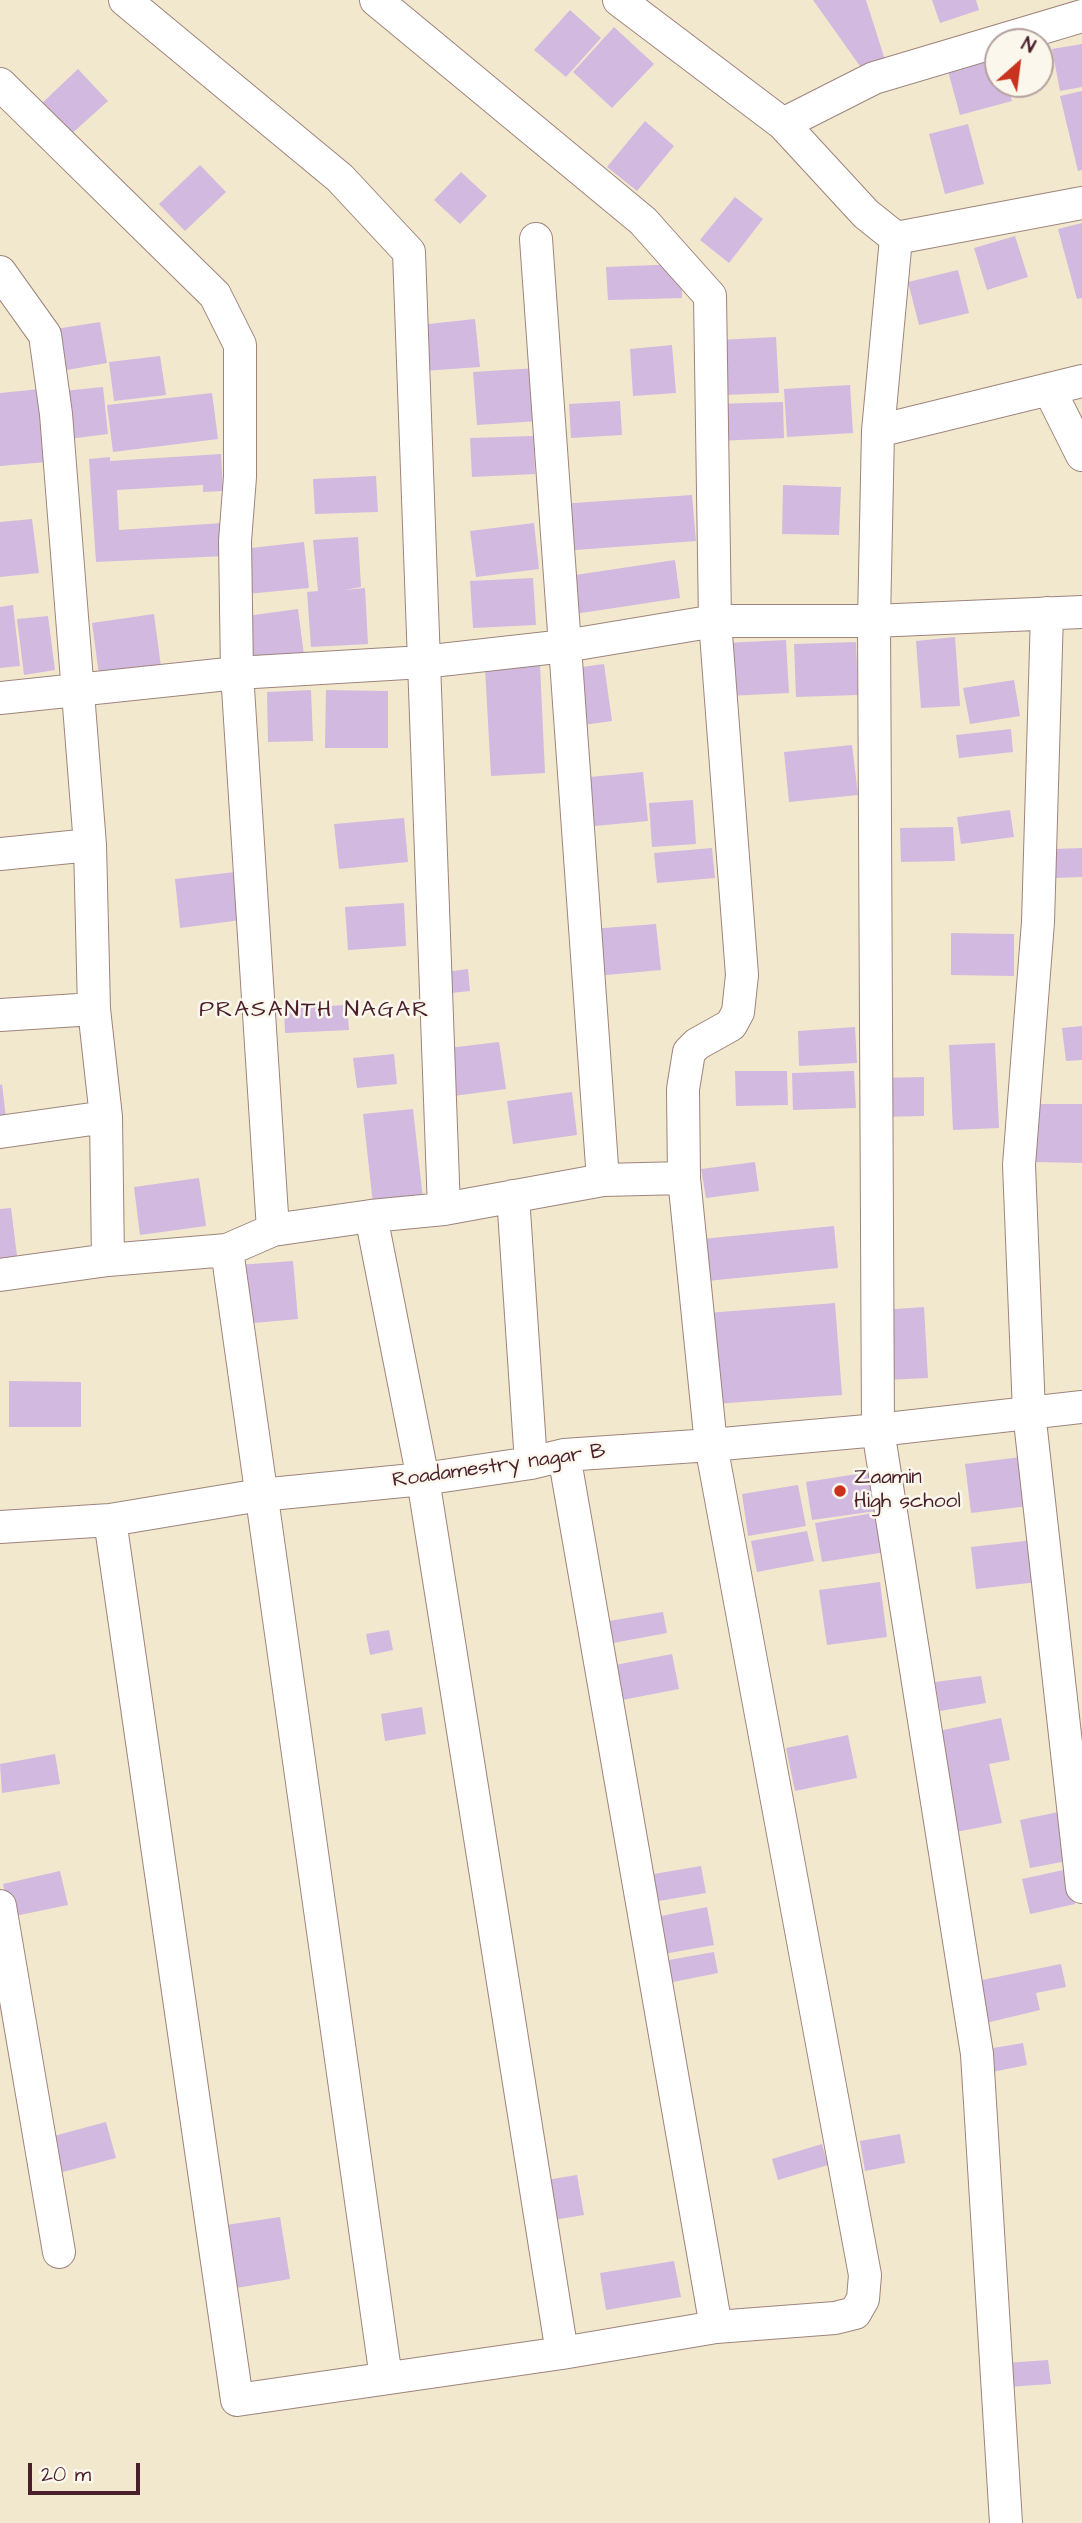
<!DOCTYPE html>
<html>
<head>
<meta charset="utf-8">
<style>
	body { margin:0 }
	#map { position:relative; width:1082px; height:2523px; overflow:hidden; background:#f2e8ce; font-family:"Architects Daughter",sans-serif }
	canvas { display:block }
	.north { position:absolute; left:984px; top:28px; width:70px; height:70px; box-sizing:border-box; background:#fbf7ec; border:2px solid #b4a19f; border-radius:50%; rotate:28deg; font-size:19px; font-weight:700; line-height:28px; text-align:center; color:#4a1f2b }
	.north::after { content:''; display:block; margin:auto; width:24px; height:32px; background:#c8321e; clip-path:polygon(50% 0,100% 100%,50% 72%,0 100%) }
	.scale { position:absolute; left:28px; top:2463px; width:112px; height:32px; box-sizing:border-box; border:4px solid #4a1f2b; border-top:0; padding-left:9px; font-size:21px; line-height:24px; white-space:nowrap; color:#4a1f2b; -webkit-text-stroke:5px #fbf7ec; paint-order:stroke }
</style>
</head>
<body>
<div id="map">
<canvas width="1082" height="2523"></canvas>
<div class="north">N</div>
<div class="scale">20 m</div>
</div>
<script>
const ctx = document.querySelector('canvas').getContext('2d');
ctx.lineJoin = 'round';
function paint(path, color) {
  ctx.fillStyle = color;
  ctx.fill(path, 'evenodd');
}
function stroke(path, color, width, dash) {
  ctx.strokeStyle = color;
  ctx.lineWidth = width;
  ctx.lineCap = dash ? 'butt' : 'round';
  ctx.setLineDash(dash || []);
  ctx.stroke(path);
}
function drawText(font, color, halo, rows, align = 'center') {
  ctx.font = font + ' "Architects Daughter",sans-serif';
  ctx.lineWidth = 5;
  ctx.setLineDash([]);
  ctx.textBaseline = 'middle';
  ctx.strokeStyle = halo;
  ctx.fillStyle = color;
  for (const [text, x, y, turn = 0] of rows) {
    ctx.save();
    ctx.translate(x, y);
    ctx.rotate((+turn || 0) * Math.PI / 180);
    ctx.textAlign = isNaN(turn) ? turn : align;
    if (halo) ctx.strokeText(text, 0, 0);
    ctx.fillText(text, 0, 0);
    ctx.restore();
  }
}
paint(new Path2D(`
	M813,0H866L885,60L862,69Z
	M932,0H976L979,10L940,23Z
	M570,10L601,38L566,77L534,50Z
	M614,27L654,64L612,108L573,72Z
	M1082,44V87L1060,91L1052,49Z
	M998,57V84H1007L1012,101L960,115L948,71Z
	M78,69L108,101L68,137L39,106Z
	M1082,91V170L1078,171L1060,96Z
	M645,121L674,146L637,191L607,167Z
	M968,124L984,184L945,194L929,134Z
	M200,165L226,192L185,231L159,204Z
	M461,172L487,196L460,224L434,200Z
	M735,197L763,219L729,263L700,240Z
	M1082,223V298L1077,299L1058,229Z
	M1015,236L1028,277L987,290L974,248Z
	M681,264L682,298L608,300L606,267Z
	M958,270L969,313L919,325L908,282Z
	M475,319L480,367L423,371L419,325Z
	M100,322L107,363L55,372L49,330Z
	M776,337L779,393L722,395L719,340Z
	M672,345L676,393L633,396L630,349Z
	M160,356L166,395L114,401L109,362Z
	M537,368L540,421L477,425L473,372Z
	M850,385L853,433L787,437L784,389Z
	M103,387L108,434L69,439L63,391Z
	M40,389L47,462L0,466V393Z
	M212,393L218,439L113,452L107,405Z
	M620,401L622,435L571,438L569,404Z
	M783,402L784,438L717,441L715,404Z
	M534,436L535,474L472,477L470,438Z
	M221,454L223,491L203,492V485L117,490L119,530L222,523L225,556L96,562L89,459L110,457V461Z
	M376,476L378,512L315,514L313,479Z
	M783,485L841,487L839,535L782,534Z
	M692,495L696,541L562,551L559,504Z
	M32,519L39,573L0,577V522Z
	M534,523L539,569L476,577L470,531Z
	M358,537L361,587L344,590L365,588L368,644L311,647L307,592L318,591L313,540Z
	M304,542L309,588L247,594L242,549Z
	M675,560L680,598L568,615L562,577Z
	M533,578L536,625L473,628L470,581Z
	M13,605L20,666L0,668V607Z
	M298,609L304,655L245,663L239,617Z
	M154,614L161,667L99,675L92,623Z
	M48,616L55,670L24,675L17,619Z
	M955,637L960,706L921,708L916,641Z
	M786,640L789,693L728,696L725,643Z
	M856,642L858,695L796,697L794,644Z
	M604,664L612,721L576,726L567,669Z
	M540,665L545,773L491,776L485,668Z
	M1014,680L1020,716L970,724L963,688Z
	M311,690L313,741L268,742L267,692Z
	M326,690L388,691V748H325Z
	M1011,729L1013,752L959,758L956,735Z
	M852,745L858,795L789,802L784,752Z
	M643,772L648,821L584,827L579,778Z
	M693,800L696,844L652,847L649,803Z
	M1010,810L1014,837L961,844L957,817Z
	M404,818L408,862L339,869L334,824Z
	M953,827L955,861L901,862L900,828Z
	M712,848L715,878L657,883L654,853Z
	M1082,848V877L1054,878L1053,849Z
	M235,872L241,920L180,928L175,879Z
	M404,903L406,946L348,950L345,907Z
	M656,924L661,970L596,976L591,929Z
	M951,933L1014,934V976L951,975Z
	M468,969L470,991L441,994L438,973Z
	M347,1005L349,1030L285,1033L284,1008Z
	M1082,1026V1060L1066,1061L1062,1028Z
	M855,1027L857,1063L799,1066L798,1031Z
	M499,1042L506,1089L446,1097L440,1049Z
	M995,1043L999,1128L953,1130L949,1045Z
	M394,1054L397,1084L357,1088L353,1058Z
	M735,1071H787L788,1105L736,1106Z
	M854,1071L856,1108L793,1110L792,1073Z
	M924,1077V1116L880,1117L879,1078Z
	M2,1084L6,1118L0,1119V1085Z
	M572,1092L577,1135L513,1144L507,1101Z
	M1036,1104H1082V1163L1036,1162Z
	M413,1109L424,1208L374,1213L363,1114Z
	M755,1162L759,1191L706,1198L701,1169Z
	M199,1178L206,1226L140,1235L134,1187Z
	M11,1208L18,1264L0,1266V1209Z
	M834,1226L838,1268L707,1281L702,1239Z
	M293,1261L298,1319L243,1324L238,1265Z
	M835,1303L842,1395L714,1404L707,1313Z
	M924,1307L928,1378L885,1380L882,1310Z
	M9,1381L81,1382V1427H9Z
	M1021,1457L1028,1506L971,1513L965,1464Z
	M870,1472L876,1511L812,1520L806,1482Z
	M798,1485L806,1526L748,1536L742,1494Z
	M879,1512L886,1552L822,1562L815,1523Z
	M807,1531L814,1561L757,1572L751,1541Z
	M1034,1540L1038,1582L976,1589L971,1547Z
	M880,1582L887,1637L827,1645L819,1590Z
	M663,1612L667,1633L613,1643L609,1621Z
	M389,1630L393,1650L370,1655L366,1634Z
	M672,1654L679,1689L622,1700L615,1665Z
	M981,1676L986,1703L940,1711L935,1682Z
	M422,1707L426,1734L385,1741L381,1714Z
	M1001,1718L1010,1760L989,1764L1002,1823L951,1833L929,1733Z
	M848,1735L857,1778L795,1791L786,1748Z
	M55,1754L60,1784L2,1793L0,1764Z
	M1058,1812L1067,1861L1030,1868L1020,1820Z
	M701,1866L706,1893L647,1903L642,1876Z
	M1068,1869L1075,1904L1030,1914L1022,1879Z
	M60,1871L68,1905L10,1917L3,1884Z
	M707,1907L714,1945L658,1955L651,1918Z
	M714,1952L718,1973L668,1983L663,1961Z
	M1061,1964L1066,1987L1036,1993L1040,2010L986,2023L977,1981Z
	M1023,2043L1027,2065L992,2072L987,2049Z
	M106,2122L116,2158L59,2173L50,2137Z
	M900,2134L905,2163L865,2171L860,2141Z
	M822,2144L828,2165L778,2180L772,2159Z
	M577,2175L584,2215L547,2221L540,2181Z
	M280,2217L290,2279L230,2289L219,2226Z
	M674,2261L681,2297L606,2310L600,2273Z
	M1048,2360L1051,2384L1007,2387L1005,2363Z`), '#d2b9e0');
const minor = new Path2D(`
	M125,0L340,178L409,252L444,1209
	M619,0L783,124L866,214L896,238
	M0,84L215,295L240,345V477L235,541L237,673L273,1230
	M783,124L874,78L1082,16
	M536,239L603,1180
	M0,272L45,335L56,414L90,845L94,1009L106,1117L108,1260
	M1049,389L1082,455
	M878,431L1082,381
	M1047,613L1038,922L1019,1165L1029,1412L1082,1887
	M0,698L237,673L423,662L565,646L715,621H874L1082,612
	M0,854L90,845
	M0,1015L94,1009
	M0,1132L106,1117
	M513,1196L531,1463
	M371,1216L423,1479L562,2353
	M227,1250L386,2378
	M0,1275L108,1260L227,1250L273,1230L371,1216L444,1209L603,1180L684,1178
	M564,1455L716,2327
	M110,1520L237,2400L562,2353L716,2327L835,2318L855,2313L863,2299L865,2275L711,1445L684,1178L683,1089L689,1052L697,1044L731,1025L738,1012L742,975L715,621L710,296L643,221L376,0
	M0,1527L110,1520L260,1495L423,1479L531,1463L564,1455L711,1445L878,1430L1082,1407
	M0,1906L59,2252
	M1006,2523L977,2054L878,1430L874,621L878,431L896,238L1082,203`);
stroke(minor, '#9e847c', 34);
stroke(minor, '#fff', 32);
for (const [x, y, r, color] of [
	[840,1491,7,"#c8321e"]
]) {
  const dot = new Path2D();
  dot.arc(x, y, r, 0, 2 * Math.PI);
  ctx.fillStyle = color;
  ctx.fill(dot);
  stroke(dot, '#fbf7ec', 2.5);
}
drawText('21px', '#4a1f2b', '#fbf7ec', [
	["Roadamestry nagar B",499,1467,-8]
]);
drawText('21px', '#4a1f2b', '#fbf7ec', [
	["Zaamin",854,1479],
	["High school",854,1503]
], 'left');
ctx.letterSpacing = '2px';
drawText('23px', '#4a1f2b', '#fbf7ec', [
	["PRASANTH NAGAR",315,1011]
]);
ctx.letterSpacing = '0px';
</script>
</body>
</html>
